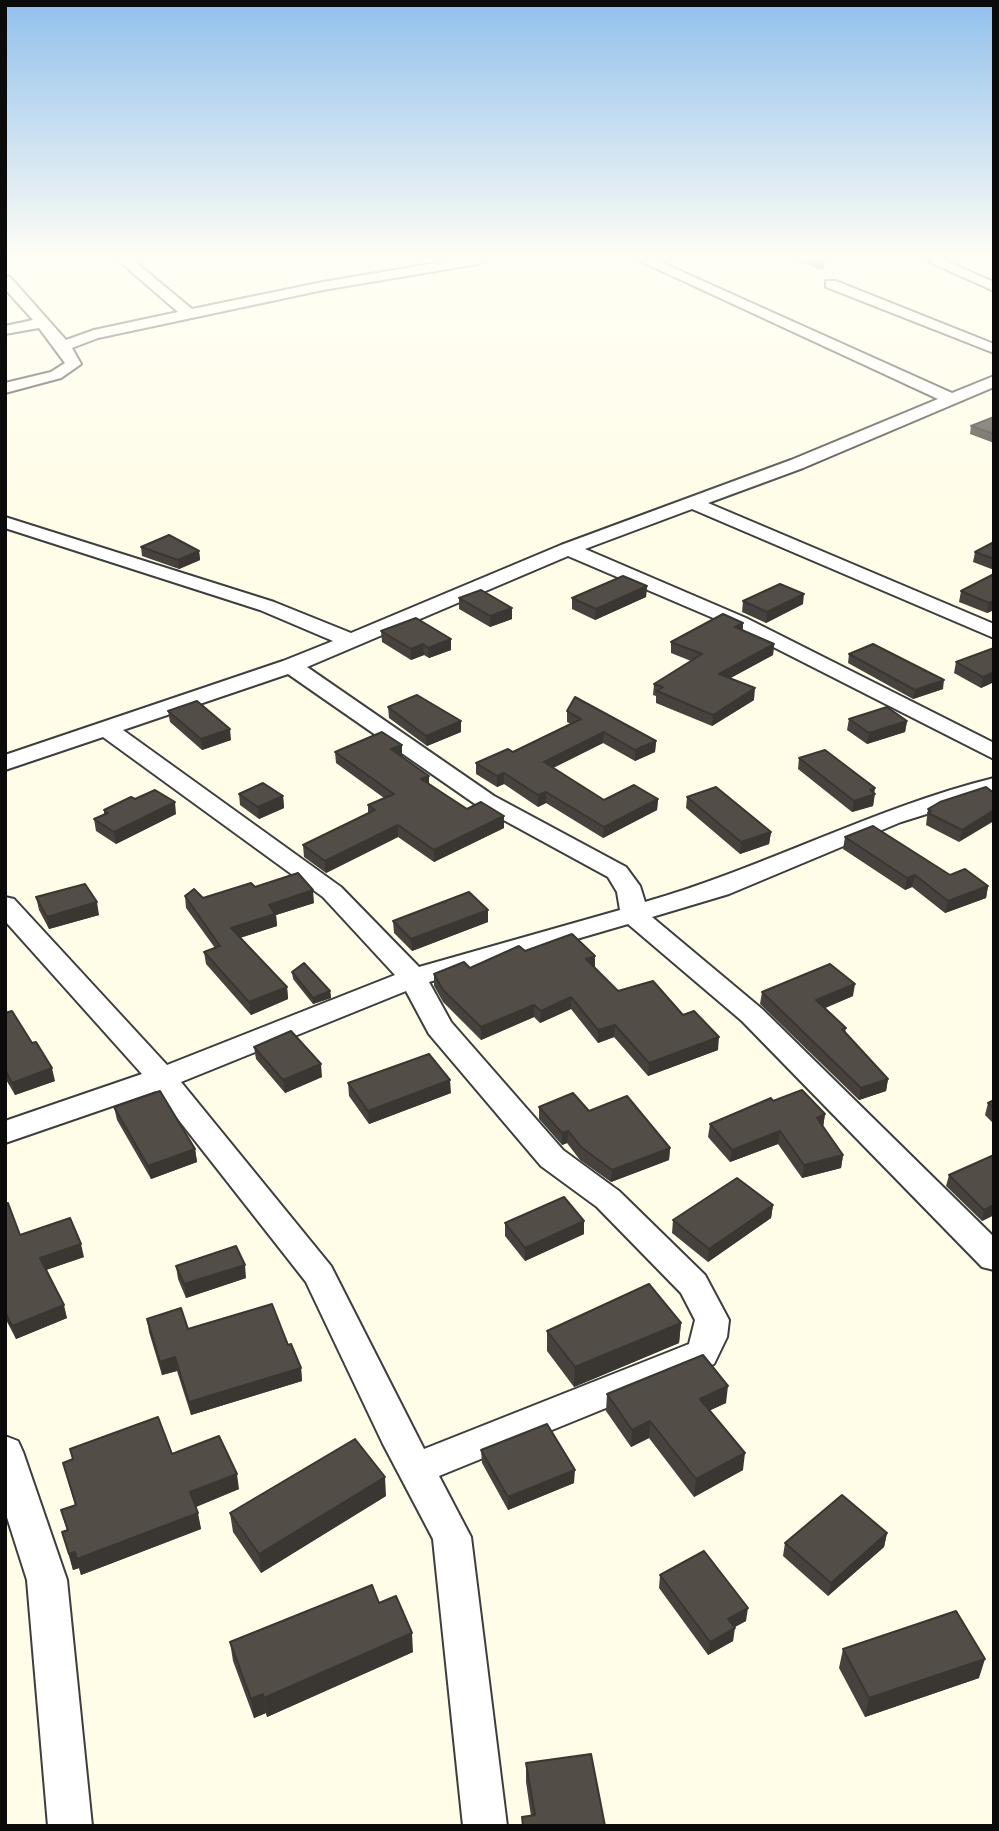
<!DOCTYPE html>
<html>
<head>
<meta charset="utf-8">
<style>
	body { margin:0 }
	#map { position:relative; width:999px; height:1831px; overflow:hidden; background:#fffde8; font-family:Merriweather,serif }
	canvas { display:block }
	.frame { position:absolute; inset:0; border:7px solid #0b0b0b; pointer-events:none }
</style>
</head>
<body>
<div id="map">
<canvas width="999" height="1831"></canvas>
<div class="frame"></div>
</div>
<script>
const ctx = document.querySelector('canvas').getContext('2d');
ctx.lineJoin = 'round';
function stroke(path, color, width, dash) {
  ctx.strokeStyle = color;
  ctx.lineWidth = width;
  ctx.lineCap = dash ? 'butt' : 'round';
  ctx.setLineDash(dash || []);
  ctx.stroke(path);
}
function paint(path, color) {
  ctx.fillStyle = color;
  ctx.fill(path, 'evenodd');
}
const minor = new Path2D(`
	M118,260H133L192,309L323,282L454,260H485L478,264L323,290L98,338L72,348L81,364L61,378L5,393V383L51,372L65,363L39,328L5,334V326L33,320L5,289V276L10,277L66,340L94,330L178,312Z
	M638,260H656L952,393L994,376V387L803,468L708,503L994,624V638L692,509L585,549L746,618L994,743V759L732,626L568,556L307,667L494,796L626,867L640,886L645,902C764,868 873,808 994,778V793L901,822L729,894L652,917L762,1009L994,1237V1270L982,1267L742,1021L628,924L429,982L451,1022L563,1150L619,1191L705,1275L729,1320L727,1337L714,1364L439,1476L471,1537L507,1826H463L433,1539L383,1444L306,1282L156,1091L5,1143V1121L142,1074L5,921V897L14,899L167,1065L395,975L323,897L103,737L5,770V755L283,661L333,641L260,610L5,528V517L274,602L351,633L561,545L791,460L938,399ZM288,674L478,806L608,877L617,892L620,910L419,967L341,887L123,730ZM406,991L429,1034L541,1166L597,1207L681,1293L695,1320L689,1344L424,1449L331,1266L181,1082Z
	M925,260H943L994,282V291Z
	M826,281H836L994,344V353L826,287Z
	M5,1436L18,1441L23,1452L67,1580L92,1826H48L27,1580L5,1511Z`);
stroke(minor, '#3e3e3e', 4);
paint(minor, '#fff');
paint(new Path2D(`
	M791,260H826L823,270Z
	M994,417V443L970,434L971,426Z
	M994,542V570L973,562L975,552Z
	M141,547L199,551L200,560L179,569L142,556Z
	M994,574V610L987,613L959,602L961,591Z
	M647,586L646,597L595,620L572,609V598Z
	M459,598L512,619L490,627L459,609Z
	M743,601L803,604L766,623L742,612Z
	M743,623V630L774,644L773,655L730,678L754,700L712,726L656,703V696L653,695L654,684L691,661L671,653V642Z
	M381,631L451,639V650L429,658L424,655L411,660L382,642Z
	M994,648V682L981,688L954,673L956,662Z
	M849,654L943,689L913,699L848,663Z
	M388,707L461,721V732L427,746L389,718Z
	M168,711L231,740L202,750L170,722Z
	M567,711L656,741L655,752L635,761L603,743L553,768L604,800L658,799L657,810L603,838L546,803L538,807L504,784L497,787L476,774V763L513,752L571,724L567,722Z
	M849,719L907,721L905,732L867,744L847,730Z
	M402,745V757L429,776V783L467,809L504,828L434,862L398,837L326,873L304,857L303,845L368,813V805L384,798L336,763L335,752Z
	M799,758L875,794L873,806L852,812L798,769Z
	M986,787L959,842L926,825L928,809Z
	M239,794L283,796L284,808L259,819L240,805Z
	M687,797L771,832L769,844L740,854L686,808Z
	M135,799L176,814L116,844L96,831L94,819L104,814V810Z
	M845,837L950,875L988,886L986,898L945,913L912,887L905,890L843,849Z
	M255,887L314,903L276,915L277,926L240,938L287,987L288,999L251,1015L206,964L204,952L215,948L186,908L185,896L203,898Z
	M36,897L99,915L49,929L39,910Z
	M393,921L488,922L412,951L394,933Z
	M525,951L595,956V968L618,991L683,1015L718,1050L648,1076L614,1037L598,1043L571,1009L540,1023L534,1017L481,1040L443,1002L434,986V974L470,968Z
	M292,972L330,991L331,998L313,1004L293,979Z
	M762,992L853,996L824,1008L846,1028L845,1033L888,1079L886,1091L859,1100L760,1004Z
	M5,1013L55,1081L15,1095L5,1078Z
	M254,1047L322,1077L285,1093L256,1059Z
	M348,1083L451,1093L369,1124L349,1096Z
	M994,1100V1124L985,1115L988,1103Z
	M773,1101L825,1114L823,1127L843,1155L841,1168L802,1178L778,1144L730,1162L708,1137L710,1124Z
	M114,1107L195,1149L197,1162L151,1179L117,1120Z
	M539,1107L589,1111L670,1148L669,1160L611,1182L580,1160L567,1143L562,1145L539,1119Z
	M994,1155V1215L982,1221L946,1186L949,1175Z
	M5,1204L20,1235L84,1257L46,1270L67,1318L16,1339L5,1318Z
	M773,1205L771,1218L708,1262L672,1233L673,1220Z
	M584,1221V1234L525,1261L505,1236V1223Z
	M176,1266L246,1278L186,1298L178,1279Z
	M147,1319L188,1329L288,1345L301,1368L302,1381L191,1415L177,1371L162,1375L149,1332Z
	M681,1323L679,1343L574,1387L547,1351V1331Z
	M607,1394L726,1403L710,1410L743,1470L694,1497L649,1438L631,1447L606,1411Z
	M70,1449L172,1454L239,1489L196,1507L201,1529L81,1575L79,1568L73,1570L62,1532L67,1531L61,1510L75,1505L63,1463L73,1459Z
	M481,1450L574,1483L508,1510L482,1463Z
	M386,1496L261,1573L233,1532L230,1513Z
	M887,1533L884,1547L828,1596L783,1556L785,1543Z
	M660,1575L746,1621L734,1627L733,1641L708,1655L659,1588Z
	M379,1603L413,1652L267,1717L266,1713L254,1718L233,1661L230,1642Z
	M843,1649L979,1678L865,1717L839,1668Z
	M526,1763L605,1826H522V1817L531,1816L526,1782Z`), '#47423d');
paint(new Path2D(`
	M199,551L200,560L179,569L178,560Z
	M647,586L646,597L595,620L596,609Z
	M804,594L803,604L766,623L767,612Z
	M994,600V610L987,613L989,603Z
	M512,608V619L490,627V616Z
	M743,623L742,634L735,627Z
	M451,639V650L429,658L428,648Z
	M423,644L424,655L411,660V649Z
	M774,644L773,655L718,685L719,674Z
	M994,672V682L981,688L983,677Z
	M944,680L943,689L913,699L915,690Z
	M755,688L754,700L712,726L713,715Z
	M461,721V732L427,746L426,736Z
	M907,721L905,732L867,744L869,733Z
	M230,729L231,740L202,750L201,739Z
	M604,732L603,743L543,773L544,762Z
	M656,741L655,752L635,761V750Z
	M402,745V757L391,749Z
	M504,773V784L497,787V776Z
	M429,776V787L421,779Z
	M875,788L873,806L852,812L854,801L870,790Z
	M546,792V803L538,807V795Z
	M283,796L284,808L259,819L258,807Z
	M658,799L657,810L603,838L604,827Z
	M175,802L176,814L116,844L114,832Z
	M994,810V821L959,842L962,830Z
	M504,816V828L434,862V850Z
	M398,825V837L326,873L325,861Z
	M771,832L769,844L740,854L741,842Z
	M915,875L912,887L905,890L907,878Z
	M988,886L986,898L945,913L948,901Z
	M313,890L314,903L276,915L277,926L233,940L231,928L269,905Z
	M97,902L99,915L49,929L47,917Z
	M488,910V922L412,951L411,939Z
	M595,956V968L586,959Z
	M855,984L853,996L814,1013L816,1000Z
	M287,987L288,999L251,1015L249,1002Z
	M330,991L331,998L313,1004V998Z
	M571,997V1009L540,1023L541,1011Z
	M534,1005V1017L481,1040V1027Z
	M615,1025L614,1037L598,1043V1030Z
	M719,1037L718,1050L648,1076L649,1063Z
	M321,1064L322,1077L285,1093L283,1080Z
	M52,1068L55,1081L15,1095L12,1083Z
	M888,1079L886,1091L859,1100L861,1088Z
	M450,1080L451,1093L369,1124L368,1111Z
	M825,1114L823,1127L817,1118Z
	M568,1131L567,1143L562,1145V1133Z
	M780,1131L778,1144L730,1162L732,1150Z
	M670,1148L669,1160L611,1182L612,1170Z
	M195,1149L197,1162L151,1179L148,1166Z
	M843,1155L841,1168L802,1178L804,1165Z
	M773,1205L771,1218L708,1262L709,1249Z
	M994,1205V1215L982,1221L984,1210Z
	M584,1221V1234L525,1261V1248Z
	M81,1244L84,1257L43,1271L40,1258Z
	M245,1265L246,1278L186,1298L184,1284Z
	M64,1305L67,1318L16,1339L12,1326Z
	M681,1323L679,1343L574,1387L575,1367Z
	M175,1357L177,1371L162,1375L160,1362Z
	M301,1368L302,1381L191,1415L189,1402Z
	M728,1386L726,1403L698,1416L700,1399Z
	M650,1421L649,1438L631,1447L632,1430Z
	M745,1453L743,1470L694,1497L696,1479Z
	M575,1470L574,1483L508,1510V1497Z
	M237,1474L239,1489L193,1508L190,1492Z
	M385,1477L386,1496L261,1573L259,1554Z
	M198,1513L201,1529L81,1575L77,1559Z
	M887,1533L884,1547L828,1596L831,1583Z
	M75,1552L79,1568L73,1570L69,1554Z
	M748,1608L746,1621L726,1632L728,1619Z
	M735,1628L733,1641L708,1655L710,1642Z
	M412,1633L413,1652L267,1717L264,1698Z
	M985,1659L979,1678L865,1717L869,1698Z
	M263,1694L266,1713L254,1718L251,1699Z`), '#3a3632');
const building = new Path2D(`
	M994,417V434L971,426Z
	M169,535L199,551L178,560L141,547Z
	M994,542V559L975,552Z
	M994,574V600L989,603L961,591Z
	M623,576L647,586L596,609L572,598Z
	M780,584L804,594L767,612L743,601Z
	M481,590L512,608L490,616L459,598Z
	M723,614L743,623L735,627L774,644L719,674L755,688L713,715L657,691L663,687L654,684L702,654L671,642Z
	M416,618L451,639L428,648L423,644L411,649L381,631Z
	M873,644L944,680L915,690L849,654Z
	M994,648V672L983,677L956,662Z
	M417,695L461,721L426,736L388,707Z
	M575,697L656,741L635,750L604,732L544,762L604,800L634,785L658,799L604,827L546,792L538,795L504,773L497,776L476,763L508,749L513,752L581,719L567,711Z
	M197,701L230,729L201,739L168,711Z
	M887,707L907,721L869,733L849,719Z
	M382,732L402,745L391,749L429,776L421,779L467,809L481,802L504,816L434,850L398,825L325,861L303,845L375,810L368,805L394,794L335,752Z
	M825,750L875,788L870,790L875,794L854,801L799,758Z
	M263,783L283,796L258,807L239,794Z
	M716,787L771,832L741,842L687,797Z
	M986,787L994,793V810L962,830L928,813L931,811L928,809L940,802Z
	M155,790L175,802L114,832L94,819L108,813L104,810L131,797L135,799Z
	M873,826L950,875L965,869L988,886L948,901L915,875L907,878L845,837Z
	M298,873L313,890L269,905L275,914L231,928L287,987L249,1002L204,952L220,946L185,896L194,889L203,898L251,883L255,887Z
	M85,884L97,902L47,917L36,897Z
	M469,892L488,910L411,939L393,921Z
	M572,934L595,956L586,959L618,991L653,981L683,1015L694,1011L719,1037L649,1063L615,1025L598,1030L571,997L541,1011L534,1005L481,1027L443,990L434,974L464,962L470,968L519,946L525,951Z
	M304,963L330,991L313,998L292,972Z
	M830,964L855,984L816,1000L846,1028L842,1029L888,1079L861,1088L762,992Z
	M12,1011L32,1043L36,1042L52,1068L12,1083L5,1070V1013Z
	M291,1031L321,1064L283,1080L254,1047Z
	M429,1054L450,1080L368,1111L348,1083Z
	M802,1090L825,1114L817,1118L843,1155L804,1165L780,1131L732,1150L710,1124L771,1098L773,1101Z
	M160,1091L195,1149L148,1166L114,1107Z
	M573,1093L589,1111L627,1096L670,1148L612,1170L581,1147L568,1131L562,1133L539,1107Z
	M994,1100V1108L988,1103Z
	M994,1155V1205L984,1210L949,1175Z
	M737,1178L773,1205L709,1249L673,1220Z
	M564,1197L584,1221L525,1248L505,1223Z
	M8,1203L20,1235L70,1218L81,1244L40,1258L64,1305L12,1326L5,1312V1204Z
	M236,1246L245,1265L184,1284L176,1266Z
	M649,1284L681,1323L575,1367L547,1331Z
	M272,1304L288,1345L291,1344L301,1368L189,1402L175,1357L160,1362L147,1319L181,1308L188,1329Z
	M703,1355L728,1386L700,1399L745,1453L696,1479L650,1421L632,1430L607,1394Z
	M158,1417L172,1454L219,1436L237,1474L190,1492L198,1513L77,1559L75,1552L69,1554L62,1532L68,1530L61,1510L76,1505L63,1463L73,1459L70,1449Z
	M547,1424L575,1470L508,1497L481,1450Z
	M355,1439L385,1477L259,1554L230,1513Z
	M842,1495L887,1533L831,1583L785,1543Z
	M704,1551L748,1608L728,1619L735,1628L710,1642L660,1575Z
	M372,1585L379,1603L396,1596L412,1633L264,1698L263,1694L251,1699L230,1642Z
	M956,1611L985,1659L869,1698L843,1649Z
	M591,1754L605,1826H523L522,1817L535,1815L526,1763Z`);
paint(building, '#534d47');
stroke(building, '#3a3632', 2);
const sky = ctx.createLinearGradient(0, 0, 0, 516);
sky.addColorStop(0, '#91c0ed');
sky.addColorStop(0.5, '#fffef5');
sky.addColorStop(1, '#fffef500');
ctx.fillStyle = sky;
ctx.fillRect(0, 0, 999, 516);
</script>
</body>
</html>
